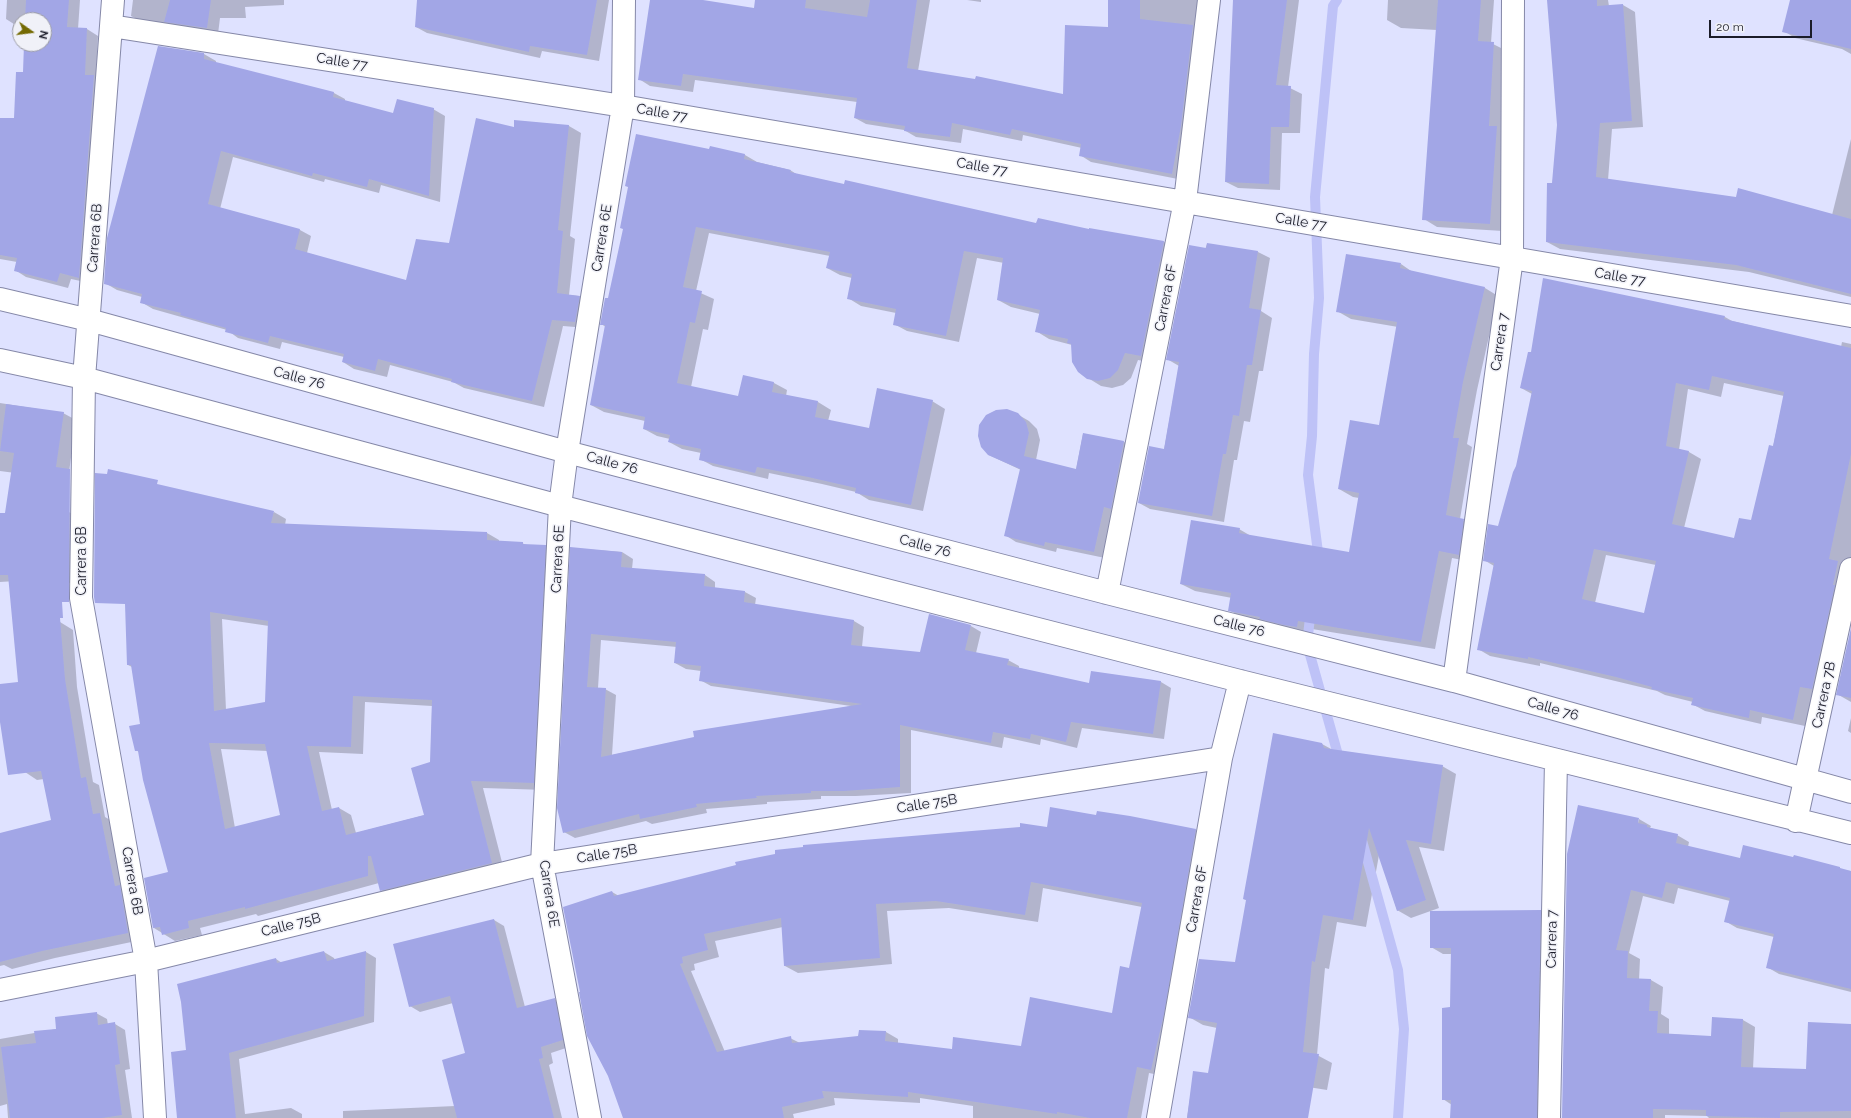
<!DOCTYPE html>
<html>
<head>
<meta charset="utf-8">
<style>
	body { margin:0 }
	#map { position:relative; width:1851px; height:1118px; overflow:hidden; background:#dfe2ff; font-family:Raleway,sans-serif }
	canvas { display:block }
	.north { position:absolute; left:12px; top:12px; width:40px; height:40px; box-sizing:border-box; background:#f0f1f8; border:1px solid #9b9ca5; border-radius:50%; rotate:104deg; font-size:11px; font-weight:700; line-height:16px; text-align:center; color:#1b1c29 }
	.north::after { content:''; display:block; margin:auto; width:14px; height:18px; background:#746a03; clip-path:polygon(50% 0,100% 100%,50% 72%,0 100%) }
	.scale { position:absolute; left:1709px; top:20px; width:103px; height:18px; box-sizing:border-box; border:2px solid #1b1c29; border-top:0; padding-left:5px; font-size:12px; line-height:14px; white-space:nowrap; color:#1b1c29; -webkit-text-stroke:3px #f0f1f8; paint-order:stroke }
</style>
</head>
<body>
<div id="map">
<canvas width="1851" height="1118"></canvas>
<div class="north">N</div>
<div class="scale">20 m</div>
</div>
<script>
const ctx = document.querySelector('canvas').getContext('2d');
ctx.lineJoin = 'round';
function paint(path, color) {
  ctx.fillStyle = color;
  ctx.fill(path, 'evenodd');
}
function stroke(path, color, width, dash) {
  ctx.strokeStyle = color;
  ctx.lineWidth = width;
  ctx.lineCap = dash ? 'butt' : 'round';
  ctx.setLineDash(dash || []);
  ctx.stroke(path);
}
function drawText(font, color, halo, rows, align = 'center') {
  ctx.font = font + ' Raleway,sans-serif';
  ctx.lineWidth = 3;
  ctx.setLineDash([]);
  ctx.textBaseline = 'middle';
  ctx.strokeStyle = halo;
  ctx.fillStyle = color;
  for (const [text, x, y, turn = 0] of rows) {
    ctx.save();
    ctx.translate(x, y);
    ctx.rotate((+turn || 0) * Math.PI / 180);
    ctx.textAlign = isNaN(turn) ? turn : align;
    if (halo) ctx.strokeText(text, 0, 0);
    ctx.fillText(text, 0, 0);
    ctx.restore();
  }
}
paint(new Path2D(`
	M7,0H80L78,29H87L98,36L96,77L104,82L90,283L71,279L68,288L26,277L15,270L17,262L0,259V119H15L24,73L25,44H44V20H20V26H17L6,19Z
	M133,0H284V5L245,7L246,18H220L218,34L143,22L131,16Z
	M418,0H609L599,61L542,51L540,58L427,33L416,27Z
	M651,0H696L755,9L756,0H930L918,71L1064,95L1109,28V0H1210L1183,180L1091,162L1080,155L1082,148L1023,135L1022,141L963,129L961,143L916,137L904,130L866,124L855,118L857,102L695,80L693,92L650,86L639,79Z
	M967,0H981V2Z
	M1234,0H1299L1288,87L1302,94L1300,133H1282L1280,190L1238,188L1226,182Z
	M1388,0H1494L1491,43L1507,51L1503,231L1437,227L1424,219L1437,30L1401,28L1387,20Z
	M1549,0H1608L1609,6L1623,5L1635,12L1643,127L1612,129L1608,180L1832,215L1851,139V297L1749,272L1560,249L1547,242L1558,125Z
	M1791,0H1851V54L1842,49L1795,38L1784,31Z
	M204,54L216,61V63L334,93L345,99V102L394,115L433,109L445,116L440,202L381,185L379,193L325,179L324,182L233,157L220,209L300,230L311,236L307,253L406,281L450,245L515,129V121L569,126L581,133L570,236L575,239L569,295L579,296L591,303L587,328L563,326L544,407L464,388L453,382L390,365L387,377L354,369L343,362L344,357L282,342L280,349L238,338L227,330L153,309L141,302L142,297L117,290L105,283Z
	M710,150L745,155L757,162L790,170L798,175L1037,225L1090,230V229L1164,242L1177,249L1154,363L1138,360L1131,378L1123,385L1112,388L1101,386L1088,378L1072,345L1049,339L1036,331L1040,314L1011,307L998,300L1004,263L977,258L959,342L907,331L894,324L896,313L861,306L848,298L852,278L840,275L827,268L830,256L709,233L696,291L714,299L708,330L703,329L691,387L739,397L744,376L774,383L787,390L786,396L818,402L831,410L828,421L869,429L932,401L945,409L923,511L869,500L856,492L822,484L769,473L768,479L713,466L700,459L701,453L682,449L669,442L670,439L657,436L644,429L645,421L604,412L591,405L606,327L601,324L609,300Z
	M1207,244L1258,252L1270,258L1261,311L1272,318L1263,371H1259L1250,422L1244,421L1237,460H1234L1224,522L1150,509L1139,503L1164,450L1179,366L1167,359Z
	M1401,264L1414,273L1485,288L1498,296L1477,390L1467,444L1472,447L1460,519L1477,527L1472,562L1452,558L1435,649L1312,629L1311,634L1243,618L1229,610L1232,598L1195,591L1181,584L1239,529L1251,536L1350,553L1359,498L1353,497L1339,489L1380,426L1398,327L1351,319L1337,311Z
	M1544,279L1725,317L1732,321L1841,347L1842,342L1851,344V573L1824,696L1813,693L1805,726L1762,717L1761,724L1705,711L1692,704L1693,702L1665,695L1657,691L1540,663V666L1490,656L1478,649L1494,566L1484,560L1499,527L1517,467L1532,394L1521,388L1532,354ZM1724,383L1784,396L1773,447L1752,522L1735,539L1684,528L1701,459L1689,452L1679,450L1688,389L1721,397ZM1606,555L1656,565L1645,614L1595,603Z
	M0,403L63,413L76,420L68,480L0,471Z
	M1017,414L1029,421L1037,429L1040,440L1036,460L1076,470L1083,434L1124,442L1136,449L1105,558L1057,548L1056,552L1016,542L1005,535L1021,470L989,455Z
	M69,512L81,519L80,583L20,584L16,581L0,582V514Z
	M274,512L286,519L285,525L487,533L499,540V542L522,543L526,545L545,546L558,554L546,790L483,788L504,870L393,897L381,890L379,883L258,916L256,914L200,928L202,935L175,941L154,928L169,872L139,752L136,750L141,725L132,667L128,665ZM222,619L269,626L266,703L226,710ZM365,702L432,706L431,763L425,815L356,833L351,815L339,808L332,810L319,752L363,754ZM221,749L268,751L281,816L235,828Z
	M571,548L622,552L633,559L632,569L705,575L715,582V588L745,592L756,598L755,605L854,621L864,627L862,647L920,653L971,626L981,632L976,653L1008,660L1019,666V668L1090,685L1161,682L1171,688L1164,739L1082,728L1077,748L1041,739L1040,745L1004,737L1002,748L911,730V793L856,796H821V799L767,802V804L706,809L707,813L652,824L646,821L575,838L564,832ZM601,640L677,647L675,663L686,669L701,671L700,680L711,686L851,706L612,755L616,695L605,689L598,688Z
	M60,622L73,630L77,687L93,782L99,785L105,817L112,821L141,940L55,958L12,969L4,965L0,966V834L53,821L44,779L37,780L25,772L0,715V685L19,683Z
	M1851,632V702L1837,694Z
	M1851,718V733L1848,731Z
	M1322,744L1333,750L1442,766L1456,774L1444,851L1419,847L1439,908L1411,918L1397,910L1379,855L1366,927L1337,922L1329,969L1325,968L1317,1055L1332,1063L1327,1090L1277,1082L1271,1118H1187L1194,1072L1209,1074L1217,1028L1203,1025L1189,1017L1236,963L1247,900L1244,899Z
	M1639,819L1651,826L1650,828L1677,835L1689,842L1688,847L1740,860L1851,871V992L1779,974L1767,967L1774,937L1737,928L1725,921L1730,901L1678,888L1674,904L1643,896L1629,953L1640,959L1639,980H1651L1663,987L1661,1014L1669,1019V1034L1712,1037L1713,1019L1743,1020L1755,1027L1753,1069L1807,1070L1851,1025V1118H1709L1707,1116L1665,1115V1118H1563Z
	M1048,828L1196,830L1208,837L1164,1076L1149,1073L1141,1118H973V1106L920,1098V1103L834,1098L835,1105L793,1114L794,1118H624L612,892L619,896ZM1043,888L1142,907L1130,969L1112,1015L1021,1047L953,1050L898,1043V1039L886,1032L859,1037L800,1043L790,1038L725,1052L691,971L695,970L694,964L719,957L715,941L783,927L785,966L798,973L892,964L887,911L949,908L1038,922Z
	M1540,911L1552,918L1548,1118H1451L1452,1105L1443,1099L1451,1008L1452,954H1443L1431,947Z
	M494,920L504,926L525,1007L554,999L565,1005L572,1046L551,1053L553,1063L549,1065L562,1118H343V1111L455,1106L466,1054L453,1003L420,1012L410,1006Z
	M324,952L334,958L335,960L366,952L376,958L374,1022L239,1059L245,1114L291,1108L302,1114V1118H178L187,1051L276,959L282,963Z
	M96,1013L107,1019L108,1025L115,1024L125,1030L130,1069L125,1070L132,1118H8L7,1104L0,1106V1039L57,1029Z`), '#0003');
stroke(new Path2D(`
	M1319,560L1308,475L1312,436L1314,354L1319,298L1315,197L1333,6L1337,0
	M1311,609L1307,644L1340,762
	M1361,837L1398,970L1404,1029L1398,1118`), '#bec2f7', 10);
paint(new Path2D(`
	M26,0H69L67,27L87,28L85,75H94L79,278L60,273L57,282L14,271L17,258L0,255V118H14L16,72H23L24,44H44V20H25Z
	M170,0H211L207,28L164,22Z
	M417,0H597L587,55L530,46L529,52L415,27Z
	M650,0H703L754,8L755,0H806L805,8L867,17L870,0H917L907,68L975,79L976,76L1063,94L1065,25L1108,27V0H1140V19L1193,25L1181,126L1172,174L1079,156L1081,144L1012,129L1010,135L952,123L950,137L904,131L905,126L854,118L857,98L683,74L681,86L638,80Z
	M1233,0H1287L1276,85L1291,86L1289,127H1271L1269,184L1225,182Z
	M1438,0H1481L1478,41L1494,42L1489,126H1497L1490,224L1422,220Z
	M1547,0H1597V6L1623,4L1632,121L1600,123L1596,177L1736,197L1738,188L1851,219V294L1736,265L1546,242L1547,183H1552L1557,125Z
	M1790,0H1851V49L1782,32Z
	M158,46L204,53V59L334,92L333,97L393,113L397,99L434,108L429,196L369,179L367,187L313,173L312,176L221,151L208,204L300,229L295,249L406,280L416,239L449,243L476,118L514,127V120L569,125L558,230L563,231L557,293L580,296L575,322L552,320L532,401L451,382L452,379L378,359L375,371L342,362L344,354L270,336L268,343L225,332L226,328L180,315L181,313L140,303L142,294L104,284L107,238Z
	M636,134L709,149L710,146L745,154L744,159L791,170L790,172L844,184L845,180L1036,223L1038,218L1089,229V228L1164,241L1141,356L1125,353L1118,370L1110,378L1098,381L1087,379L1078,372L1072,362L1071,344L1067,343L1068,339L1035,332L1040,310L997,300L1003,258L964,251L946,336L893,325L896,309L847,299L852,274L826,268L830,252L696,227L683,287L702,291L695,323L690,322L677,383L738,396L743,375L774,382L772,392L818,401L815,417L869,428L877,388L933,400L911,505L855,493L856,488L808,477L757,467L755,473L699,460L701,449L668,442L670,435L643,429L645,417L590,405L605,325H600L605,298H608L623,229L620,228L628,187L625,186Z
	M1207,243L1258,251L1249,308L1261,310L1252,365H1247L1239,416L1233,415L1226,454H1223L1212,516L1138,503L1149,446L1164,449L1179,362L1166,360L1189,245L1206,248Z
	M1346,254L1401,263L1400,268L1485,287L1463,382L1453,438H1459L1446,515L1464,519L1459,555L1439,551L1421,642L1298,621L1297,627L1284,625L1259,619L1260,617L1228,611L1231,593L1180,584L1191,520L1240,528L1239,533L1349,552L1359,493L1338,489L1350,420L1379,425L1397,322L1336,312Z
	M1543,278L1725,316L1724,319L1851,348V454L1829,559L1838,561L1833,585H1835L1812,689L1800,687L1793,720L1750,710L1749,718L1691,705L1693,698L1651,689L1652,687L1616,677L1528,657V659L1477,650L1494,563L1483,561L1488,524L1498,526L1513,472L1516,466L1532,391L1520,388L1528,352H1531ZM1712,376L1784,392L1773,446L1769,445L1751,520L1739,518L1734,538L1672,524L1689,451L1666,446L1676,383L1709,390ZM1594,549L1656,561L1644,613L1582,599Z
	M6,404L64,412L56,467L70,469L69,602H62L63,618H60L65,679L81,778L86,777L93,814L100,813L115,886L120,885L128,933L42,951L0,962V833L51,820L41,771L8,775L0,722V684L18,682L8,575H0V513H5L14,453L0,451Z
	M1007,409L1018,413L1026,422L1029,433L1024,456L1076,469L1083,433L1124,441L1111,509L1104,507L1094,552L1045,542L1044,546L1004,536L1020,469L988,455L981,447L978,436L979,425L986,415L996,410Z
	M108,469L158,480L157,484L274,511L271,523L487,532V540L523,542V544L546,545L534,783L471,781L492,863L380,891L371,856H368V876L245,909V907L188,921L189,928L162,935L160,927L153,928L144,878L168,872L143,780L138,751H135L129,726L140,724L131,665H127L125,604L95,603L94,597L95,473L107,474ZM210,612L268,621L265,702L214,711ZM353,696L432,700L430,762L411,768L424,815L346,835L339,807L322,811L307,746L351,747ZM209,743L265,744L280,815L225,829Z
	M570,547L622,552L621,567L705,574L704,586L745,591L744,602L854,620L851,645L920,652L929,614L971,625L965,650L1009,659L1007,665L1089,683L1091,671L1161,681L1153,734L1071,722L1066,742L1031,734L1030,739L993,732L991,743L900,725V787L844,791H811V793L756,796L757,798L696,804L697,807L640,819L639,814L563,833L557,808ZM591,634L676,642L674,663L701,666L699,681L862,704L693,731L694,737L601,757L606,688L587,687Z
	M1851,628V698L1836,695Z
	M1273,733L1322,743L1324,748L1443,765L1431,844L1406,840L1426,900L1397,911L1369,828L1353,920L1323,915L1315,962L1312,961L1303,1052L1319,1054L1308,1118H1187L1193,1071L1208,1073L1217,1023L1188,1018L1199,959L1235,962L1246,900L1243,899Z
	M1578,805L1639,818L1638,823L1647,825V827L1678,834L1676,843L1740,858L1743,845L1793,857L1794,855L1840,867V868L1851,871V989L1766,968L1774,934L1724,922L1730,898L1666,882L1662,898L1631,890L1616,950L1628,951L1627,978L1651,979L1649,1011H1658L1657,1033L1711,1036L1712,1017L1743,1019L1741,1067L1806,1069L1808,1022L1851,1024V1111L1780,1112V1118L1706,1116V1110L1653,1109V1118H1562L1567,854Z
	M1050,807L1096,815L1097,811L1130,816L1196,829L1164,1014L1151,1070L1137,1067L1127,1118H1090L1057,1112V1114L908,1092V1097L822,1091L824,1098L782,1107L784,1118H623L608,1076L587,1036L579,992H580L563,907L612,891L614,896L736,865L735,862L775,854V850L803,847V845L1020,827V823L1047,827ZM1031,882L1142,903L1129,968L1120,966L1112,1013L1030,997L1021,1046L953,1037L952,1049L885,1041L886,1031L859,1030L858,1036L792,1043L791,1036L717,1052L680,964L683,963L682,957L708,950L704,934L781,918L784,966L880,958L876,904L936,901L1025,915Z
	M1541,910L1537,1118H1450L1451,1100H1442V1008L1450,1007L1451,948H1430V911Z
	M494,919L517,1008L555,998L563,1040L541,1047L543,1058L539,1059L554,1118H457L442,1060L465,1053L450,996L409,1007L393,944Z
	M324,951L327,961L366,951L364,1016L229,1053L236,1118H177L171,1052L186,1050L181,1002L177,984L276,958L277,963Z
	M97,1012L98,1025L115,1022L120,1064L115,1065L122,1115L102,1118H10L1,1047L36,1043L34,1031L56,1029L55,1017Z`), '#a2a6e6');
const minor = new Path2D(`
	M113,0L84,378L81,598L146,961L155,1118
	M111,26L623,106L1851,316
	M0,299L89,320L567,452L1107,593L1454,681L1851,792
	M0,360L84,378L560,506L1240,681L1851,833
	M1107,593L1185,201L1209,0
	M1454,681L1512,258L1513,0
	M1796,821L1851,569
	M0,990L146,961L542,864L1221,758
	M590,1118L542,864L560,506L567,452L623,106L624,0
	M1158,1118L1221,758L1240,681
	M1549,1118L1556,760`);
stroke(minor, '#8588a8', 24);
stroke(minor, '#fff', 22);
drawText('14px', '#1b1c29', '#f0f1f8', [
	["Calle 77",342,62,9],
	["Calle 77",662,113,10],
	["Calle 77",982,167,10],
	["Calle 77",1301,222,9],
	["Carrera 6B",95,238,-86],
	["Carrera 6E",602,238,-81],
	["Calle 77",1620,277,10],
	["Carrera 6F",1166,298,-79],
	["Carrera 7",1500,342,-82],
	["Calle 76",299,378,15],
	["Calle 76",612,463,15],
	["Calle 76",925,546,15],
	["Carrera 6E",558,559,-87],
	["Carrera 6B",82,561,-90],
	["Calle 76",1239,626,14],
	["Carrera 7B",1824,695,-78],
	["Calle 76",1553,709,16],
	["Calle 75B",927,804,-9],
	["Calle 75B",607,854,-9],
	["Carrera 6B",132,881,80],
	["Carrera 6E",549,894,81],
	["Carrera 6F",1197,899,-80],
	["Calle 75B",291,925,-14],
	["Carrera 7",1552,939,-89]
]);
</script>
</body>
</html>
